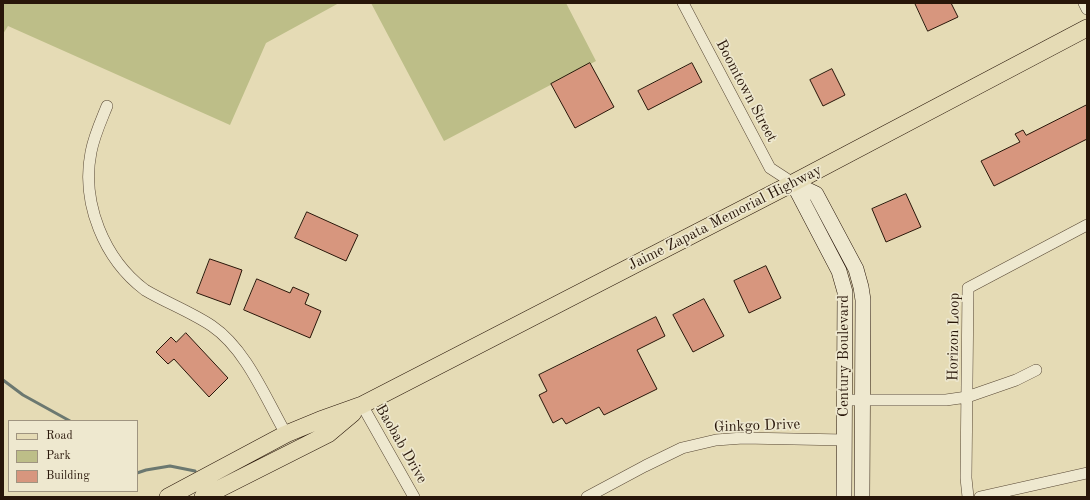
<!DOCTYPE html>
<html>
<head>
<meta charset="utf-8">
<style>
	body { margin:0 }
	#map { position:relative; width:1090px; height:500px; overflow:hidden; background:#e5dbb5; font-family:"Old Standard TT",serif }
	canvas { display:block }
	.frame { position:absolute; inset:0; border:4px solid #281609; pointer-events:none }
	.legend { position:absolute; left:8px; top:420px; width:130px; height:72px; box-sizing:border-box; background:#eee8cf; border:1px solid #9f9480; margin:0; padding:5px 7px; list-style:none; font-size:12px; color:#281609 }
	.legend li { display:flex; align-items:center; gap:8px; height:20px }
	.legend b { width:20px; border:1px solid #9f9480 }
</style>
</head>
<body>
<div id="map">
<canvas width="1090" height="500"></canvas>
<div class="frame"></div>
<ul class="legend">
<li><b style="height:5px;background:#e5dbb5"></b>Road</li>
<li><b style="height:11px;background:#bdbe88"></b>Park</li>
<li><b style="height:11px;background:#d7967e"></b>Building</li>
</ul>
</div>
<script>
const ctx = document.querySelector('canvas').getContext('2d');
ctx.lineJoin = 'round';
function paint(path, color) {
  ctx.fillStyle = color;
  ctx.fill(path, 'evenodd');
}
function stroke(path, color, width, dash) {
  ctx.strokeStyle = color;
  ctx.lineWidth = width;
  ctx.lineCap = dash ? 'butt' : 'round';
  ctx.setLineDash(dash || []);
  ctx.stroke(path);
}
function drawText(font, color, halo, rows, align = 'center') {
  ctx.font = font + ' "Old Standard TT",serif';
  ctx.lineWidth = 3.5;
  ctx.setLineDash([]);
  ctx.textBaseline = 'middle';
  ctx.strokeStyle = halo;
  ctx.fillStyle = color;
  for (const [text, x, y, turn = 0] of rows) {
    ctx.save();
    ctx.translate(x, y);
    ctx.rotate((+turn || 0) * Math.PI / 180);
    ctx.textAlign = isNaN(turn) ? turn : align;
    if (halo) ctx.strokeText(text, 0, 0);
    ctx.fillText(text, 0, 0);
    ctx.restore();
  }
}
paint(new Path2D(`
	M3,3H339L266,43L230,125L8,26L3,34Z
	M371,3H566L596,61L444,141Z`), '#bdbe88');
stroke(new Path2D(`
	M3,380L23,395L70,421
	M137,473L146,470L170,466L195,471`), '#6b7870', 3);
const building = new Path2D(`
	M915,3H951L958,17L928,31Z
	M590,63L614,107L575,128L551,84Z
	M692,63L702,82L648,110L638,91Z
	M832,69L845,95L823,106L810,80Z
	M1087,105V139L994,186L981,161L1020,142L1015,134L1023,130L1026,135Z
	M906,194L921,227L886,242L872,209Z
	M307,212L358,235L346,261L295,238Z
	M210,259L242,270L230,305L197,293Z
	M766,266L781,298L749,313L734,281Z
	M257,279L290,293L293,287L309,294L305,304L321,311L310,338L244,310Z
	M704,299L724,336L693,352L673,315Z
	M656,317L665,336L637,350L657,389L604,415L599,407L566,424L562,418L553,423L539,395L547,391L539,375Z
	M186,333L228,378L209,397L174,359L168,364L156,352L171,337L176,342Z`);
paint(building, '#d7967e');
stroke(building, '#281609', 1);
const street = new Path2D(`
	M683,3L770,168L793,183
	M1084,3L1087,9
	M107,106C101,121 94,136 91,152C81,203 104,259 145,290C167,303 191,312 212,326C246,349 266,399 286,434
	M845,400H946L967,397L1016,380L1036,370
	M362,405L414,497
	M587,497L645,466L682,448L716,440L743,438L845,440
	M968,497L966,478L968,288L1087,225
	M980,497L1087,473`);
const secondary = new Path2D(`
	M793,183L816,194L856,269L861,287L863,300L862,497
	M793,183L839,271L845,292L844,497`);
const primary = new Path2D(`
	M168,497L286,434L320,420L362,405L793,183L1087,28
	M203,497L328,434L353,413`);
stroke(street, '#574734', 12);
stroke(secondary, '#281609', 16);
stroke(primary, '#281609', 18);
stroke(street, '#eee8cf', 11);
stroke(secondary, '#eee8cf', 15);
stroke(primary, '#e5dbb5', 17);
drawText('15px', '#281609', '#eee8cf', [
	["Boomtown Street",746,91,62],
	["Jaime Zapata Memorial Highway",725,218,-27],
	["Horizon Loop",954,337,-89],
	["Century Boulevard",844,356,-90],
	["Ginkgo Drive",757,426,-2],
	["Baobab Drive",401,444,60]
]);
</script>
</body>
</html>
